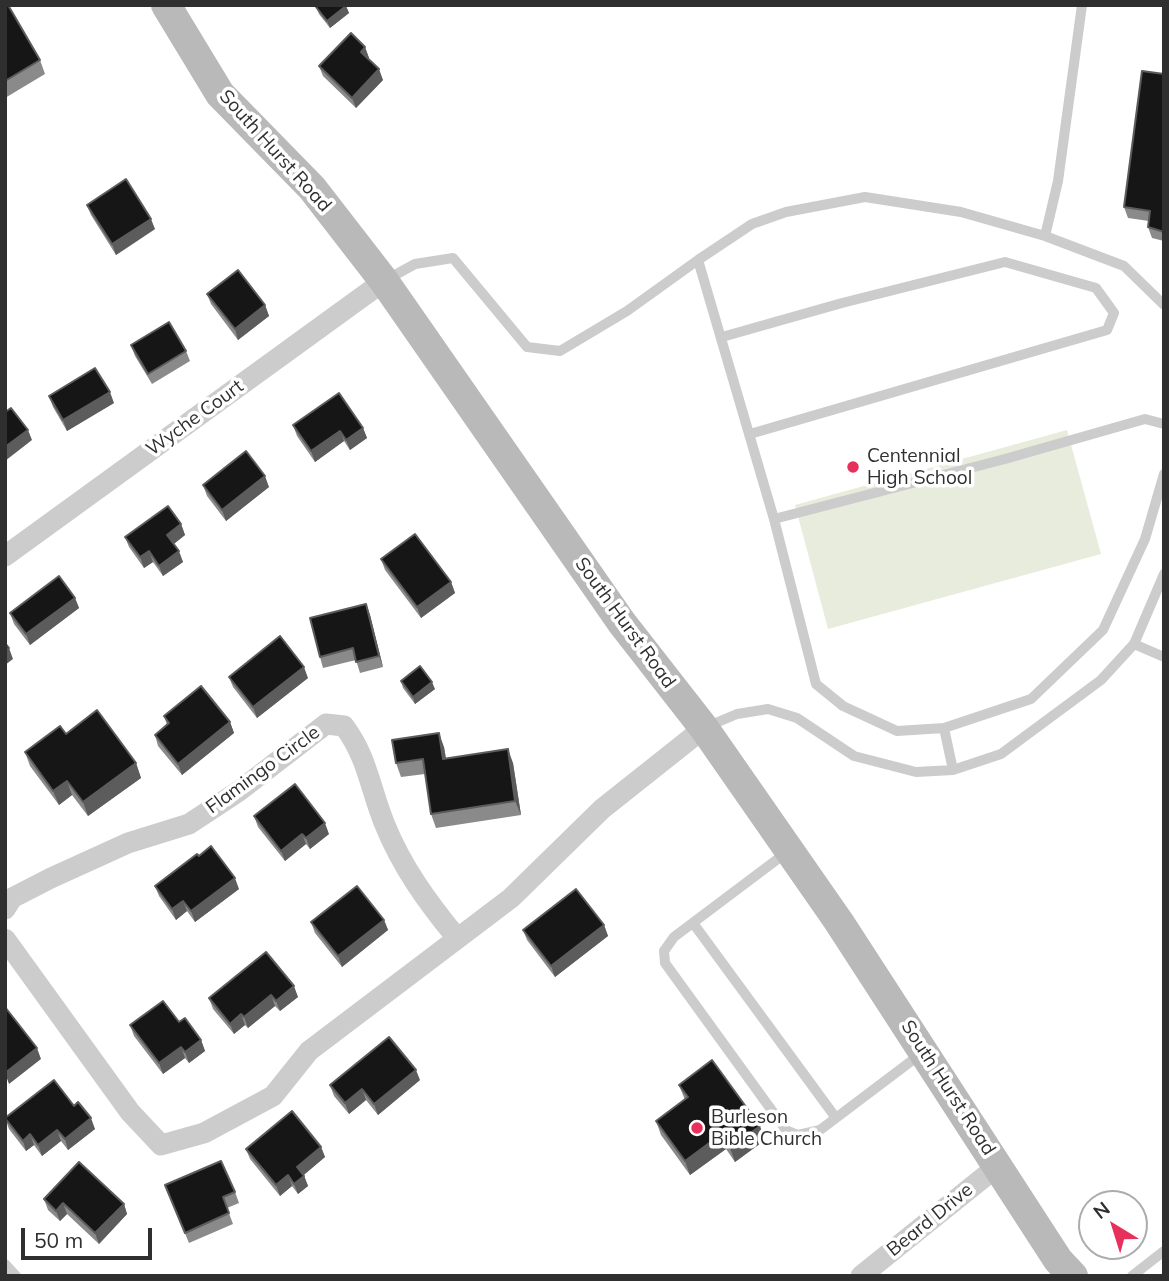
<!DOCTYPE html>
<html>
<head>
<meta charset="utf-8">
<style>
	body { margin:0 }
	#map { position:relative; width:1169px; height:1281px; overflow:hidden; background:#fff; font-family:Mulish,sans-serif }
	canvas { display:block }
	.frame { position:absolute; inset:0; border:7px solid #2f2f2f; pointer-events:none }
	.north { position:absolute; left:1078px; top:1190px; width:70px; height:70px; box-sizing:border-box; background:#fff; border:2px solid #acacac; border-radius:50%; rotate:322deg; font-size:19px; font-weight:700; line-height:28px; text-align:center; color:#2f2f2f }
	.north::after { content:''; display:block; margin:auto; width:24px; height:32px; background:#e6315c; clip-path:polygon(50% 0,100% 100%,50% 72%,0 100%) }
	.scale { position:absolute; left:21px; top:1228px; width:131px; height:32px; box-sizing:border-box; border:4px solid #2f2f2f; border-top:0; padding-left:9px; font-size:21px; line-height:24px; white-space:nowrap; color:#2f2f2f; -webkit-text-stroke:5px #fff; paint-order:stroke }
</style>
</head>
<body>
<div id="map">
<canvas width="1169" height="1281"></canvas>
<div class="frame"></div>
<div class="north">N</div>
<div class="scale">50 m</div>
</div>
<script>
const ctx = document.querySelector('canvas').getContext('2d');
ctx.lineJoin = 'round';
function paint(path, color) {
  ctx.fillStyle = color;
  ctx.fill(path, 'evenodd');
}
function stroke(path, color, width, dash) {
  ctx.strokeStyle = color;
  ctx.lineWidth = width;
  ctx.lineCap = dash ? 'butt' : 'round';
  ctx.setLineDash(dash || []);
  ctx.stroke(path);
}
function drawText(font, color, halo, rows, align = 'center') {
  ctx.font = font + ' Mulish,sans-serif';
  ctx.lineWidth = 7;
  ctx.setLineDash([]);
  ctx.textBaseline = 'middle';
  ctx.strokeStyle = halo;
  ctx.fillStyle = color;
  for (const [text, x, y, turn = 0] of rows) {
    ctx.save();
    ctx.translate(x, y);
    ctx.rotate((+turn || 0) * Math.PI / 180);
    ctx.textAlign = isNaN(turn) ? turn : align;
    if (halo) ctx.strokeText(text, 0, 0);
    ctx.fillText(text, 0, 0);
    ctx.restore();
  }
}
paint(new Path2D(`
	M1067,430L1101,554L828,629L795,505Z`), '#e8ecdd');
stroke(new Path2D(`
	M1045,236L1058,181L1082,5
	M698,260L774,519L816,684L843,706L897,731L944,728L953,770
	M384,281L415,264L453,258L527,347L560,351L627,311L698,260L752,224L786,212L865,197L961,212L1045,236L1124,266L1164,305
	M722,337L842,303L1005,262L1096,288L1114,313L1107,330L750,434
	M774,519L1005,459L1145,419L1164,424
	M1134,644L1164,657
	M706,727L737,714L768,709L797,718L854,756L916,772L953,770L1001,754L1101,680L1134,644L1164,574
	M944,728L1031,699L1103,630L1145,539L1164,474
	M787,852L674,937L664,951L665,963L786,1130L798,1135L820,1130L922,1053
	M693,923L836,1118
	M5,1264L16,1276
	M1132,1276L1164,1251`), '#ccc', 10);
stroke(new Path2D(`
	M5,556L384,281
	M5,909L12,898L51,878L128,843L189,824L239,791L326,724L344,726C368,758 370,789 385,825C402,867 428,903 457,938
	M5,939L130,1112L161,1145L204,1133L273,1096L309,1051L511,898L602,809L704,728
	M861,1276L999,1165`), '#ccc', 21);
stroke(new Path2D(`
	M166,5L220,94L312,188L384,281L622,623L704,728L839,922L1058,1260L1073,1276`), '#b9b9b9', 30);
paint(new Path2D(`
	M5,5L40,60L45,74L5,98Z
	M346,6L349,13L330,28L319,14L316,7Z
	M365,47L369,58L368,59L383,80L356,108L323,76L319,66Z
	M1164,74V241L1152,238L1148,227L1149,221L1128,218L1124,207Z
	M87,205L155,229L116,255L91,215Z
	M207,294L265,305L269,316L238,340L211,304Z
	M131,345L186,351L190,361L152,384L135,356Z
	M49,396L114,403L67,431L53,407Z
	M293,425L363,428L367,438L350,450L344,441L315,462L297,436Z
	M203,485L269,487L226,521L207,496Z
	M181,524L185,535L174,544L183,562L163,576L153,562L144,568L129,547L125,537Z
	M381,559L451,582L455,593L421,618L385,570Z
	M75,598L79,608L30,645L14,624L10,613Z
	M366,604L370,615L383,667L360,673L356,660L323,668L320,657Z
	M229,677L308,678L257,718L233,687Z
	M401,681L435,689L415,704L403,688Z
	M164,716L230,722L234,733L182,775L158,746L155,735L167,725Z
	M444,747L446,758L513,763L521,815L436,828L431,814L425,774L401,777L396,763Z
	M25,752L136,763L141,778L88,816L72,795L59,805L30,766Z
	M254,816L329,834L310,849L306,844L285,861L258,827Z
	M155,886L239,889L195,922L187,911L176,920L159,896Z
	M384,920L388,930L342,967L315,933L311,922Z
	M604,925L608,936L555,977L527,940L523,930Z
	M266,952L298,997L280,1011L275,1006L248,1028L245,1025L234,1034L213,1009L209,998Z
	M179,1022L201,1040L205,1051L189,1063L185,1058L163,1074L134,1036L130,1025Z
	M420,1080L378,1115L366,1100L349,1114L334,1096L330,1085Z
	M679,1085L765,1140L735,1162L726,1149L690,1175L661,1135L656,1121L685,1100Z
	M74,1106L95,1129L68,1150L61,1141L42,1156L34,1145L26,1151L9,1129L5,1118Z
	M321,1147L325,1157L304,1175L308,1186L298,1194L292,1186L280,1196L250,1159L246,1149Z
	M165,1185L235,1192L239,1203L227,1208L233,1224L189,1243Z
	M44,1199L124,1204L127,1214L99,1244L67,1214L60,1221L48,1210Z`), '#8a8a8a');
paint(new Path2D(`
	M346,6L349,13L330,28L327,21Z
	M365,47L369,58L365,62L361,52Z
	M379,69L383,80L356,108L352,98Z
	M151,219L155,229L116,255L112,244Z
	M265,305L269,316L238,340L235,329Z
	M110,392L114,403L67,431L63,420Z
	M363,428L367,438L350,450L346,440Z
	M28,430L32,440L5,461V447Z
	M340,431L344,441L315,462L311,451Z
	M265,476L269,487L226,521L222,510Z
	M181,524L185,535L171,546L167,535Z
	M149,551L153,562L144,568L140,557Z
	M179,551L183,562L163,576L159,566Z
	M451,582L455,593L421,618L417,607Z
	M75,598L79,608L30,645L26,634Z
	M366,604L370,615L383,667L379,656Z
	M9,648L13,659L5,665V651Z
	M304,667L308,678L257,718L253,707Z
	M432,682L435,689L415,704L413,697Z
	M230,722L234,733L182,775L178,764Z
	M439,733L444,747L448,773L443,759Z
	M508,749L513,763L521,815L515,801Z
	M136,763L141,778L88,816L83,802Z
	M67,781L72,795L59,805L53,791Z
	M325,823L329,834L310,849L306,838Z
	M302,834L306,844L285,861L281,851Z
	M235,878L239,889L195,922L191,911Z
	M183,901L187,911L176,920L172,909Z
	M384,920L388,930L342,967L338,956Z
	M604,925L608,936L555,977L551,966Z
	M294,986L298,997L280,1011L276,1001Z
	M271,995L275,1006L248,1028L244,1017Z
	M241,1014L245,1025L234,1034L230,1024Z
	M201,1040L205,1051L189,1063L185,1052Z
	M181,1047L185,1058L163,1074L159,1063Z
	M37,1048L41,1059L9,1084L5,1073Z
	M416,1070L420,1080L378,1115L374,1104Z
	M362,1089L366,1100L349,1114L345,1103Z
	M91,1118L95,1129L68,1150L65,1139Z
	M760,1126L765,1140L735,1162L730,1148Z
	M57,1130L61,1141L42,1156L38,1145Z
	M30,1134L34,1145L26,1151L23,1141Z
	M720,1135L726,1149L690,1175L685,1161Z
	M321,1147L325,1157L301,1177L297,1167Z
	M288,1175L292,1186L280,1196L276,1185Z
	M304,1176L308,1186L298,1194L294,1184Z
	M63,1203L67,1214L60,1221L56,1211Z
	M124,1204L127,1214L99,1244L95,1233Z`), '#5c5c5c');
const building = new Path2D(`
	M5,5H8L40,60L5,81Z
	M318,5H346V6L327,21L316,7Z
	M351,33L365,47L361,52L379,69L352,98L319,66Z
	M1142,71L1164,74V232L1148,227L1150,211L1124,207Z
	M126,179L151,219L112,244L87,205Z
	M238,270L265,305L235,329L207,294Z
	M169,322L186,351L148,374L131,345Z
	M95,368L110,392L63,420L49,396Z
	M339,393L363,428L346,440L340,431L311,451L293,425Z
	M11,408L28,430L5,447V412Z
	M246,451L265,476L222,510L203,485Z
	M168,506L181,524L167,535L179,551L159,566L149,551L140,557L125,537Z
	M415,534L451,582L417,607L381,559Z
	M59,576L75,598L26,634L10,613Z
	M366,604L379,656L356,662L353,648L320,657L310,618Z
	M280,636L304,667L253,707L229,677Z
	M5,643L9,648L5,651Z
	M420,666L432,682L413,697L401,681Z
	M201,686L230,722L178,764L155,735L169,723L164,716Z
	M97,710L136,763L83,802L67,781L53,791L25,752L60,726L66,734Z
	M439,733L443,759L508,749L515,801L431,814L423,759L396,763L392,740Z
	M295,784L325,823L306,838L302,834L281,851L254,816Z
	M211,846L235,878L191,911L183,901L172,909L155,886L197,854L199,856Z
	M357,886L384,920L338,956L311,922Z
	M576,889L604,925L551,966L523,930Z
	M266,952L294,986L276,1001L271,995L244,1017L241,1014L230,1024L209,998Z
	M163,1001L179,1022L185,1018L201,1040L185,1052L181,1047L159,1063L130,1025Z
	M5,1007L37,1048L5,1073Z
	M389,1037L416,1070L374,1104L362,1089L345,1103L330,1085Z
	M712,1060L760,1126L730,1148L720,1135L685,1161L656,1121L688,1097L679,1085Z
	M54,1080L74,1106L78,1102L91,1118L65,1139L57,1130L38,1145L30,1134L23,1141L5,1118Z
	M292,1111L321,1147L297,1167L304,1176L294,1184L288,1175L276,1185L246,1149Z
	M221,1161L235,1192L223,1197L229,1213L185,1233L165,1185Z
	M79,1162L124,1204L95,1233L63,1203L56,1211L44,1199Z`);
paint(building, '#161616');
stroke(building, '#5c5c5c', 2);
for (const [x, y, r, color] of [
	[853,467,7,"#e6315c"],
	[697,1128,7,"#e6315c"]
]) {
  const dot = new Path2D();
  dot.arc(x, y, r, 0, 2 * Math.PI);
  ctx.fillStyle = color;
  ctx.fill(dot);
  stroke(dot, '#fff', 2.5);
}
drawText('19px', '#2f2f2f', '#fff', [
	["South Hurst Road",275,151,48],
	["Wyche Court",195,418,-36],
	["South Hurst Road",625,623,54],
	["Flamingo Circle",263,770,-36],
	["South Hurst Road",948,1088,57],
	["Beard Drive",930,1220,-39]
]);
drawText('19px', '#2f2f2f', '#fff', [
	["Centennial",867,456],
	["High School",867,478],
	["Burleson",711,1117],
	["Bible Church",711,1139]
], 'left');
</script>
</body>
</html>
